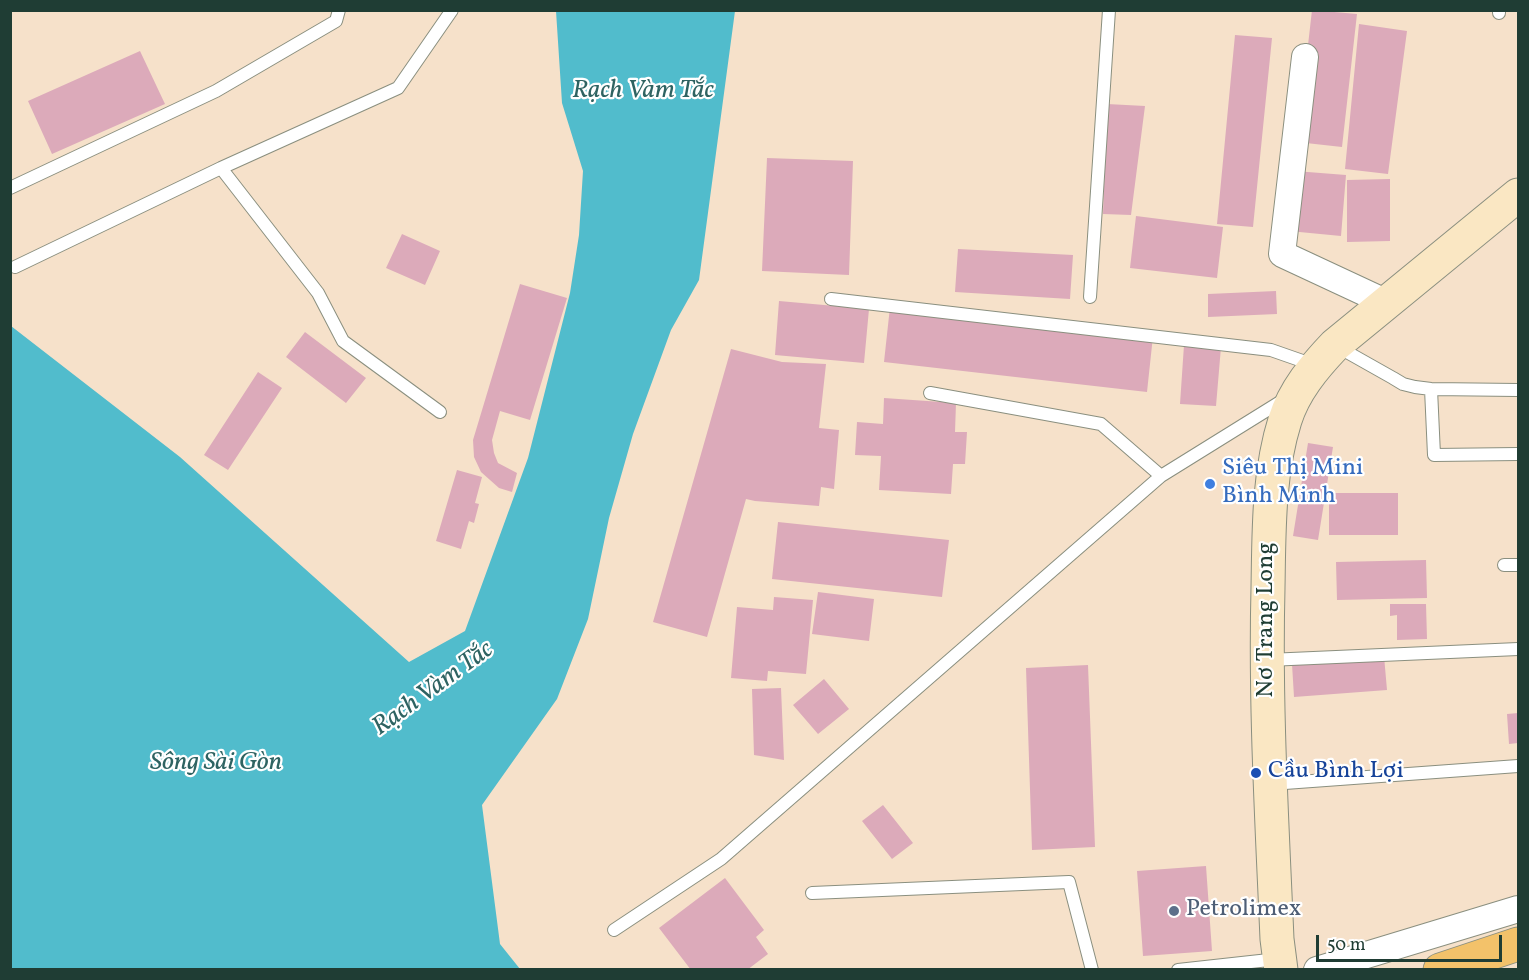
<!DOCTYPE html>
<html>
<head>
<meta charset="utf-8">
<style>
	body { margin:0 }
	#map { position:relative; width:1529px; height:980px; overflow:hidden; background:#f6e1ca; font-family:Vollkorn,serif }
	canvas { display:block }
	.frame { position:absolute; inset:0; border:12px solid #1f3d34; pointer-events:none }
	.scale { position:absolute; left:1316px; top:935px; width:186px; height:27px; box-sizing:border-box; border:3px solid #1f3d34; border-top:0; padding-left:8px; font-size:18px; line-height:21px; white-space:nowrap; color:#1f3d34; -webkit-text-stroke:4px #fff; paint-order:stroke }
</style>
</head>
<body>
<div id="map">
<canvas width="1529" height="980"></canvas>
<div class="frame"></div>
<div class="scale">50 m</div>
</div>
<script>
const ctx = document.querySelector('canvas').getContext('2d');
ctx.lineJoin = 'round';
function paint(path, color) {
  ctx.fillStyle = color;
  ctx.fill(path, 'evenodd');
}
function stroke(path, color, width, dash) {
  ctx.strokeStyle = color;
  ctx.lineWidth = width;
  ctx.lineCap = dash ? 'butt' : 'round';
  ctx.setLineDash(dash || []);
  ctx.stroke(path);
}
function drawText(font, color, halo, rows, align = 'center') {
  ctx.font = font + ' Vollkorn,serif';
  ctx.lineWidth = 4.5;
  ctx.setLineDash([]);
  ctx.textBaseline = 'middle';
  ctx.strokeStyle = halo;
  ctx.fillStyle = color;
  for (const [text, x, y, turn = 0] of rows) {
    ctx.save();
    ctx.translate(x, y);
    ctx.rotate((+turn || 0) * Math.PI / 180);
    ctx.textAlign = isNaN(turn) ? turn : align;
    if (halo) ctx.strokeText(text, 0, 0);
    ctx.fillText(text, 0, 0);
    ctx.restore();
  }
}
paint(new Path2D(`
	M556,11H735L699,280L671,330L633,434L609,518L588,619L557,699L482,805L500,944L520,969H11V326L180,457L409,662L465,631L528,458L570,293L579,235L583,171L562,103Z`), '#51bccc');
paint(new Path2D(`
	M1312,10L1357,14L1342,147L1297,142Z
	M1359,24L1407,31L1388,174L1345,169Z
	M1235,35L1272,38L1253,227L1217,224Z
	M140,51L165,104L52,154L28,101Z
	M1107,104L1145,106L1131,215L1103,214Z
	M767,158L853,161L849,275L762,271Z
	M1295,171L1346,175L1341,236L1289,231Z
	M1390,179V241L1347,242V180Z
	M1136,216L1223,227L1217,278L1130,268Z
	M402,234L440,251L425,285L386,268Z
	M958,249L1073,255L1070,299L955,292Z
	M520,284L567,298L530,420L500,411L492,440L494,453L498,463L517,473L512,492L499,488L481,472L474,457L473,440Z
	M1276,291L1277,314L1208,317V294Z
	M779,301L869,309L864,363L775,355Z
	M890,307L1153,336L1147,392L884,362Z
	M305,332L366,378L346,403L286,357Z
	M1184,345L1221,347L1216,406L1180,404Z
	M731,349L782,362L826,364L819,428L839,430L834,489L821,487L819,506L755,501L746,499L707,637L653,622Z
	M258,372L282,388L228,470L204,455Z
	M884,398L956,403L955,432H967L965,464H953L951,494L879,490L881,456L855,455L857,422L883,424Z
	M1308,443L1333,447L1318,540L1293,536Z
	M457,470L482,477L475,503L479,504L474,523L469,521L461,549L436,541Z
	M1329,493H1398V535H1329Z
	M778,522L949,540L942,597L772,579Z
	M1426,560L1427,598L1337,600L1336,562Z
	M818,592L874,599L869,641L812,634Z
	M774,597L813,600L806,674L768,671L767,681L731,678L737,607L773,610Z
	M1390,604H1426L1427,639L1397,640V615L1390,616Z
	M1384,656L1387,690L1294,697L1292,664Z
	M1088,665L1095,847L1032,850L1026,668Z
	M824,679L849,709L818,734L793,705Z
	M781,688L784,760L754,755L752,689Z
	M1518,713V743L1509,744L1507,714Z
	M883,805L913,843L892,859L862,821Z
	M1206,866L1212,951L1143,956L1137,871Z
	M725,878L764,930L756,937L768,954L747,970H691L659,928Z`), '#dcaaba');
const lane = new Path2D(`
	M1499,13V10
	M221,168L318,293L343,341L440,412
	M10,188L216,91L336,21L339,10
	M15,267L221,168L398,88L452,10
	M1090,297L1109,10
	M831,299L1271,350L1314,365
	M1338,347L1393,378L1403,384L1415,387L1431,389L1518,390
	M1431,389L1434,455L1518,454
	M930,393L1101,424L1161,476
	M1504,565H1518
	M1268,660L1518,649
	M1271,784L1518,766
	M812,893L1069,882L1092,970
	M614,930L721,859L1161,476L1285,399
	M1178,970L1278,959`);
const street = new Path2D(`
	M1305,57L1282,254L1385,302
	M1317,970L1518,909`);
const secondary = new Path2D(`
	M1281,970L1277,939C1272,822 1265,705 1268,588C1269,532 1268,474 1285,420C1294,391 1314,367 1335,345L1518,195`);
const primary = new Path2D(`
	M1440,970L1518,944`);
stroke(lane, '#8a8f7f', 14);
stroke(street, '#8a8f7f', 28);
stroke(secondary, '#8a8f7f', 35);
stroke(primary, '#8a8f7f', 35);
stroke(lane, '#fff', 12);
stroke(street, '#fff', 26);
stroke(secondary, '#fae7c3', 33);
stroke(primary, '#f3c26a', 33);
for (const [x, y, r, color] of [
	[1210,484,6,"#3f7fe0"],
	[1256,773,6,"#1a4fb4"],
	[1174,911,6,"#5c6f8a"]
]) {
  const dot = new Path2D();
  dot.arc(x, y, r, 0, 2 * Math.PI);
  ctx.fillStyle = color;
  ctx.fill(dot);
  stroke(dot, '#fff', 2);
}
drawText('24px', '#366cbe', '#fff', [
	["Siêu Thị Mini",1222,470],
	["Bình Minh",1222,498]
], 'left');
drawText('24px', '#1f3d34', '#fff', [
	["Nơ Trang Long",1268,620,-90]
]);
drawText('24px', '#164399', '#fff', [
	["Cầu Bình Lợi",1268,773]
], 'left');
drawText('24px', '#4e5e75', '#fff', [
	["Petrolimex",1186,911]
], 'left');
drawText('italic 26px', '#2e6362', '#fff', [
	["Rạch Vàm Tắc",643,92],
	["Rạch Vàm Tắc",434,690,-36],
	["Sông Sài Gòn",216,764]
]);
</script>
</body>
</html>
